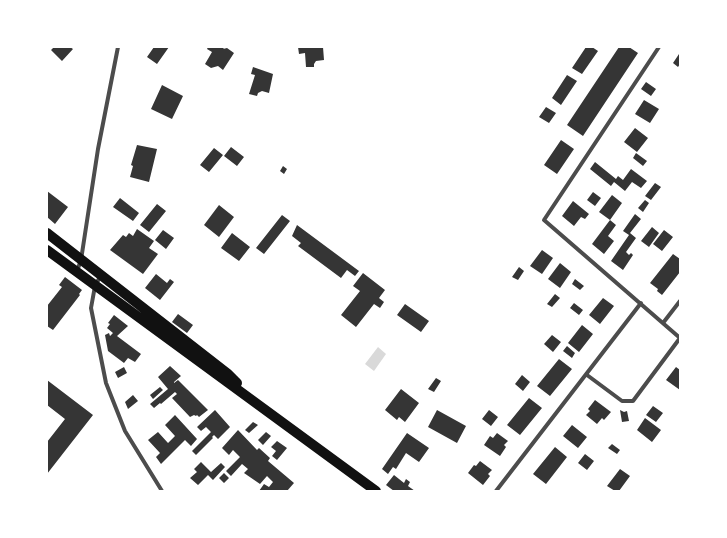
<!DOCTYPE html>
<html>
<head>
<meta charset="utf-8">
<style>
	body { margin:0 }
	#map { position:relative; width:727px; height:538px; overflow:hidden; background:#fff; font-family:Jost,sans-serif }
	canvas { display:block }
	.frame { position:absolute; inset:0; border:48px solid #fff; pointer-events:none }
</style>
</head>
<body>
<div id="map">
<canvas width="727" height="538"></canvas>
<div class="frame"></div>
</div>
<script>
const ctx = document.querySelector('canvas').getContext('2d');
ctx.lineJoin = 'round';
function paint(path, color) {
  ctx.fillStyle = color;
  ctx.fill(path, 'evenodd');
}
function stroke(path, color, width, dash) {
  ctx.strokeStyle = color;
  ctx.lineWidth = width;
  ctx.lineCap = dash ? 'butt' : 'round';
  ctx.setLineDash(dash || []);
  ctx.stroke(path);
}
paint(new Path2D(`
	M378,347L386,354L374,371L365,364Z`), '#d9d9d9');
paint(new Path2D(`
	M54,47H70L73,49L62,61L51,50Z
	M154,47H169L157,64L147,57Z
	M208,47H225L223,49L227,48L234,53L223,70L218,66L211,68L205,64L212,52L207,49Z
	M298,47H323L324,60L316,61L314,64V67H306L305,53L299,54Z
	M586,47H592L598,51L582,74L572,68Z
	M619,47H629L638,53L583,136L567,125Z
	M679,54L680,64L678,67L673,63Z
	M253,67L273,74L269,93L262,91L258,93L257,96L249,94L255,75L251,74Z
	M567,75L577,81L561,105L552,98Z
	M646,82L656,89L651,96L641,89Z
	M162,85L183,96L172,119L151,109Z
	M644,100L659,109L650,123L635,114Z
	M546,107L556,113L549,123L539,117Z
	M635,128L648,138L637,152L624,142Z
	M561,140L574,149L557,174L544,165Z
	M137,145L157,149L149,182L130,177L133,166L131,165Z
	M231,147L244,157L237,166L224,156Z
	M214,148L223,155L209,172L200,165Z
	M636,153L647,161L643,166L633,158Z
	M595,162L616,179L618,176L623,180L631,169L647,181L641,188L632,182L625,191L614,182L611,186L590,169Z
	M283,166L287,169L284,174L280,171Z
	M655,183L661,187L651,200L645,196Z
	M47,191L68,207L55,224L47,217Z
	M593,192L601,198L595,206L587,200Z
	M612,195L622,203L610,220L599,212Z
	M120,198L139,213L133,221L113,207Z
	M645,200L649,203L643,212L638,208Z
	M573,201L589,214L585,219L581,217L574,226L562,216Z
	M157,204L166,211L149,232L140,225Z
	M219,205L234,217L219,237L204,225Z
	M635,214L641,219L630,233L636,238L626,252L629,255L631,253L633,255L623,270L611,261L629,235L623,231Z
	M282,215L290,221L264,254L256,248Z
	M610,220L616,225L608,236L614,241L604,254L592,244Z
	M297,225L359,271L355,276L347,270L341,278L302,249L298,246L301,243L292,236Z
	M652,227L659,233L649,247L641,241Z
	M137,229L154,241L149,248L158,254L143,274L110,250L123,235L126,237L129,233L133,236Z
	M163,230L174,238L166,249L155,240Z
	M664,230L673,237L662,251L653,244Z
	M232,233L250,247L239,261L221,248Z
	M542,250L553,258L542,274L530,266Z
	M673,254L680,259V272L662,295L657,291L658,289L650,283Z
	M560,263L571,272L560,288L548,279Z
	M519,267L524,271L518,280L512,277Z
	M363,273L385,290L379,298L384,302L380,308L374,304L356,327L341,315L360,291L353,286Z
	M156,274L167,283L170,279L174,282L160,300L145,288Z
	M65,277L82,290L79,294L80,295L53,330L47,326V306L62,287L59,285Z
	M575,279L584,286L580,290L572,284Z
	M555,294L560,298L552,307L547,304Z
	M603,298L614,306L600,324L589,315Z
	M574,303L583,310L579,315L570,308Z
	M405,304L429,321L421,332L397,315Z
	M178,314L193,325L187,333L172,322Z
	M114,315L128,326L117,336L141,354L135,362L128,358L124,363L108,351L105,335L109,333L110,336L113,333L107,328L110,324L108,323Z
	M582,325L593,334L579,352L568,343Z
	M552,335L561,342L553,352L544,344Z
	M567,346L575,353L572,358L563,351Z
	M559,359L572,369L550,396L537,386Z
	M170,366L181,376L174,382V383L178,380L208,410L199,417L197,415L196,416L194,415L190,417L172,398L177,394L175,392L161,404L160,403L154,408L150,404L168,389L158,377Z
	M124,367L127,373L118,378L115,372Z
	M676,367L680,370V390L666,380Z
	M522,375L530,382L523,391L515,384Z
	M436,378L441,381L434,392L428,389Z
	M47,380L93,415L47,474V442L65,419L47,405Z
	M160,387L163,390L153,399L150,395Z
	M401,389L419,403L405,422L399,417L397,420L385,410Z
	M133,395L138,401L128,409L125,402Z
	M529,398L542,408L520,435L507,425Z
	M595,400L611,412L604,420L602,418L597,424L586,415L590,411L588,409Z
	M653,406L663,413L656,422L646,415Z
	M215,410L230,427L218,439L214,435L212,437L213,438L196,455L192,451L211,432L206,427L201,431L197,427Z
	M437,410L466,426L457,443L428,427Z
	M489,410L498,417L491,426L482,419Z
	M620,410L624,412L627,411L629,421L622,422Z
	M175,415L197,439L191,446L185,440L161,464L156,457L160,453L148,440L158,432L168,443L175,436L165,425Z
	M645,418L661,430L652,442L637,430Z
	M253,422L258,425L249,433L245,430Z
	M572,425L587,437L578,448L563,436Z
	M238,430L257,450L259,448L270,458L268,461L294,483L287,491H268L266,490L265,491H259L264,484L269,487L273,482L267,476L260,484L244,473L248,469L242,464L231,476L226,471L240,457L233,450L229,455L222,448Z
	M266,432L271,436L263,445L258,440Z
	M407,433L429,448L419,462L406,453L396,469L393,467L388,474L382,469Z
	M497,433L508,441L504,445L506,447L500,456L484,445L490,436L493,438Z
	M277,441L287,448L277,460L272,456L276,451L271,447Z
	M612,444L620,450L617,454L608,448Z
	M555,447L567,457L546,484L533,474Z
	M585,454L594,461L587,470L578,463Z
	M480,461L492,470L488,474L490,476L483,485L468,473L474,465L476,466Z
	M201,462L211,472L221,463L225,467L213,480L208,475L198,485L190,478L197,472L194,469Z
	M620,469L630,476L619,491H615L607,486Z
	M224,473L229,478L224,483L219,478Z
	M394,475L404,483L406,479L410,482L408,486L415,491H394L386,485Z`), '#353535');
stroke(new Path2D(`
	M659,47L544,220L680,338
	M77,271L81,260L98,149L118,47
	M101,275L95,286L91,308L106,383L125,431L162,491
	M663,323L680,301
	M587,375L622,401H633L680,338
	M496,491L641,303`), '#4c4c4c', 4);
stroke(new Path2D(`
	M47,233L228,374L237,383
	M47,250L376,491`), '#111', 10);
</script>
</body>
</html>
